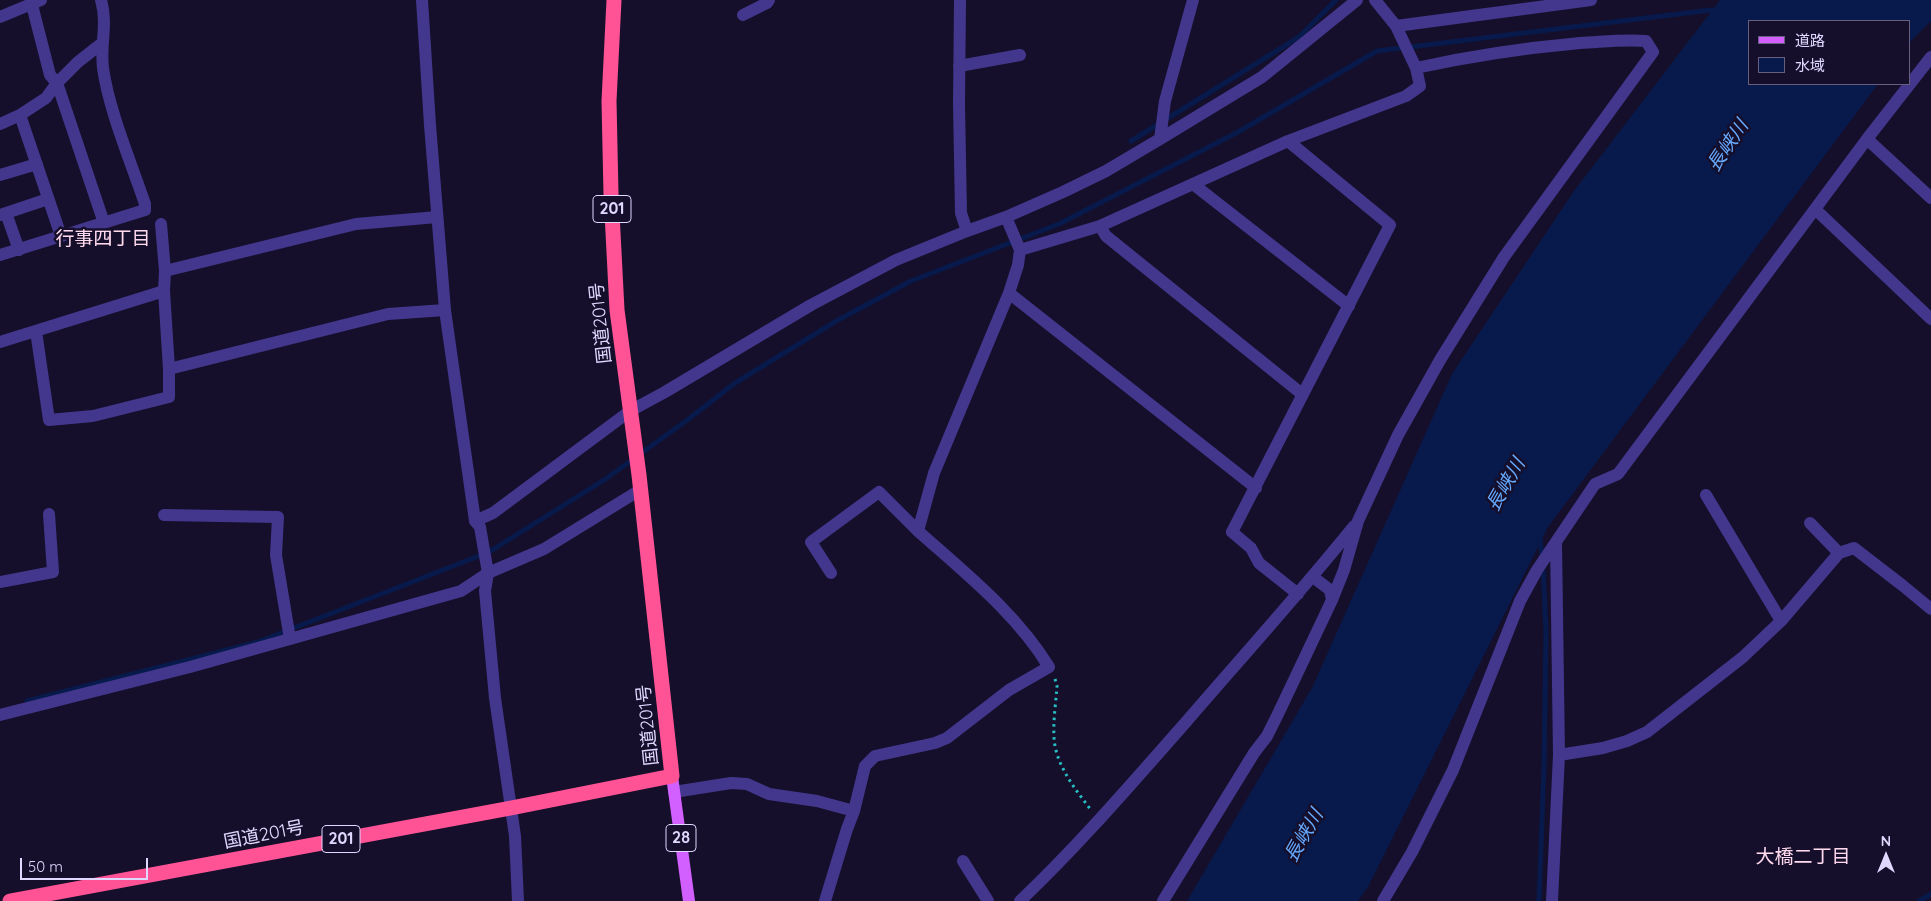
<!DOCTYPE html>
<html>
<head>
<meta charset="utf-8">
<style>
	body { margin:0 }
	#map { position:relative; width:1931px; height:901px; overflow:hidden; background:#160f2b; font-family:Quicksand,"Noto Sans JP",sans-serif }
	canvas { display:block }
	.legend { position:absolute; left:1748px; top:20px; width:162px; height:65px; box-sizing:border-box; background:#160f2b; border:1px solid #675f80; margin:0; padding:6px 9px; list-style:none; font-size:15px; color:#e0d8ff }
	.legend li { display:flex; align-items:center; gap:10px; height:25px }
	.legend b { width:25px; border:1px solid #675f80 }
	.north { position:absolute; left:1861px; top:831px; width:50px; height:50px; -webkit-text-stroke:4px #160f2b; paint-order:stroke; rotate:0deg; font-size:14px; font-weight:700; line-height:20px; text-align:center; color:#e0d8ff }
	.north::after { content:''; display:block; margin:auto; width:18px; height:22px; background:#e0d8ff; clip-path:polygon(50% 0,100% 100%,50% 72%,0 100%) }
	.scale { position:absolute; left:20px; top:858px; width:128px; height:22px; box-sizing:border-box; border:2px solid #e0d8ff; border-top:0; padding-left:6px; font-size:15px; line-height:18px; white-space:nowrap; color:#e0d8ff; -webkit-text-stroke:4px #160f2b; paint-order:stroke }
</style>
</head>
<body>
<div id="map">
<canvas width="1931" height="901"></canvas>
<ul class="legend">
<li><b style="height:6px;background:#d25fff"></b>道路</li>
<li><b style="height:14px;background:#071a4b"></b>水域</li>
</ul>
<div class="north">N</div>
<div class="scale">50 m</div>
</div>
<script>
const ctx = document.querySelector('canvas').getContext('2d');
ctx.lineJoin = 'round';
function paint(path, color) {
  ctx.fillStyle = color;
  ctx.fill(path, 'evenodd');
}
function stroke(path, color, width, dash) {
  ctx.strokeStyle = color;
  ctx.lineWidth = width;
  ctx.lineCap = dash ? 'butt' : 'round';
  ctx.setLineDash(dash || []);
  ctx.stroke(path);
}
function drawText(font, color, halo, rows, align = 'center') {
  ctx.font = font + ' Quicksand,"Noto Sans JP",sans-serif';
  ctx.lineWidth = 5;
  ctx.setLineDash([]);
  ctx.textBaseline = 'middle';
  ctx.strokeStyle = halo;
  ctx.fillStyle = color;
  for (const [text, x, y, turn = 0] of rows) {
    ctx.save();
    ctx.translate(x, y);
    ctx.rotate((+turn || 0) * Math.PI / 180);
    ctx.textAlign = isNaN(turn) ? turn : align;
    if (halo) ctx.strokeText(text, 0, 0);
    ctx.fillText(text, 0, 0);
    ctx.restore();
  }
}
paint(new Path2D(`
	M1720,0H1931V21L1910,42V21H1750V84H1878L1548,527L1368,887L1358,901H1187L1312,688L1452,374L1574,191Z`), '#071a4b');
stroke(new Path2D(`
	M1131,141L1299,37L1336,0
	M1540,537L1542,558
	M27,701L258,642L489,552L604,480L686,421L735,383L838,320L911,281L1059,224L1238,132L1377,51L1711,10L1717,11
	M1539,901L1544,766L1546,632L1543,567
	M1919,901L1931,894`), '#071a4b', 5);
stroke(new Path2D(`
	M1055,679L1057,686C1056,702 1053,720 1054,737C1055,764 1075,789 1091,810`), '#28bfc4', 3, [2.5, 4]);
stroke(new Path2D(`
	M422,0L430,125L445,310L475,521L480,527L488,573L485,591L495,698L515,836L518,901
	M960,0L959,104L961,213L967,231
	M32,5L50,75L57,83L104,223
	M743,15L767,3L769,0
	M0,17L41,0
	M1396,26L1591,0
	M959,66L1020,55
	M20,115L61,236
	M0,124L20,115L46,98L57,83L78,62L101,44
	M1160,139L1165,101L1193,0
	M1867,139L1931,198
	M1288,141L1390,225L1232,532L1251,548L1259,563L1298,594
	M0,175L37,164
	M1193,184L1349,306
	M1815,209L1931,319
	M6,213L19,250
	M0,215L48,199
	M161,224L165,271L356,224L437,217
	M1100,226L1106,236L1302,394
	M1020,250L1100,226L1288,141L1406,96L1420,86L1416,68L1396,26L1375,0
	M0,255L145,210V204C131,162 109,111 103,68C100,43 108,25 101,0
	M165,271L164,291L169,369L388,314L445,310
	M1009,293L1256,488
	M36,331L49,420L93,416L169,397V369
	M0,342L164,291
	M1706,495L1781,621
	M164,515L278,517L276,555L290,639
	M475,521L493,513L630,411L665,392L811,305L896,260L967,231L1006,217L1063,192L1106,171L1160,139L1262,77L1357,0
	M1810,523L1839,553
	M831,573L811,542L879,492L918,531
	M1313,577L1330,590L1332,600
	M0,582L53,572L49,514
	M0,715L190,667L461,591L488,573L544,549L640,490
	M1559,755L1603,748L1627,741L1647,732L1743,657L1781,621L1839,553L1854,548L1902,585L1931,609
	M674,792L731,783L747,784L769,794L817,801L854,811
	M963,861L988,901
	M825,901L847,829L854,811L865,766L875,756L935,743L947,738L1009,690L1049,667C1016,613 965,573 918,531L934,473L1009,293L1018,265L1020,250L1006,217
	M1020,901C1079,845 1132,783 1186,722C1242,657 1300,593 1354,526
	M1163,901L1254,753L1267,736L1278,714L1332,600L1344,570L1358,521L1398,435L1440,360L1504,257L1653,52L1646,41C1624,39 1602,42 1580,43C1525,48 1470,56 1416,68
	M1383,901L1412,852L1453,770L1520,601L1537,570L1595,484L1618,474L1867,139L1931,57
	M1552,901L1559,755L1556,542`), '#42378d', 12);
stroke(new Path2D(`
	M672,776L689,901`), '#d25fff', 12);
stroke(new Path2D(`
	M10,901L511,808L672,776L639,475L617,310L611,194L609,101L614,0`), '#ff5396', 15);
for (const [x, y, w] of [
	[612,209,38],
	[681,838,30],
	[341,839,38]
]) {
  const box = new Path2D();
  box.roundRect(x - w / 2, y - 13.5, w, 27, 4);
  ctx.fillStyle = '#160f2b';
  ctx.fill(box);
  stroke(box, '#e0d8ff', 1);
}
drawText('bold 16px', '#e0d8ff', null, [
	["201",612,209],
	["28",681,838],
	["201",341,839]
]);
drawText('18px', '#e0d8ff', '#160f2b', [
	["国道201号",601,323,-96],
	["国道201号",648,725,-96],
	["国道201号",264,835,-11]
]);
drawText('italic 19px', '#6af', '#160f2b', [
	["長峡川",1728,146,-56],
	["長峡川",1506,485,-60],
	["長峡川",1304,836,-60]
]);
drawText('19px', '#ffdaee', '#160f2b', [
	["行事四丁目",103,239],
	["大橋二丁目",1803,857]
]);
</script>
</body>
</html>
